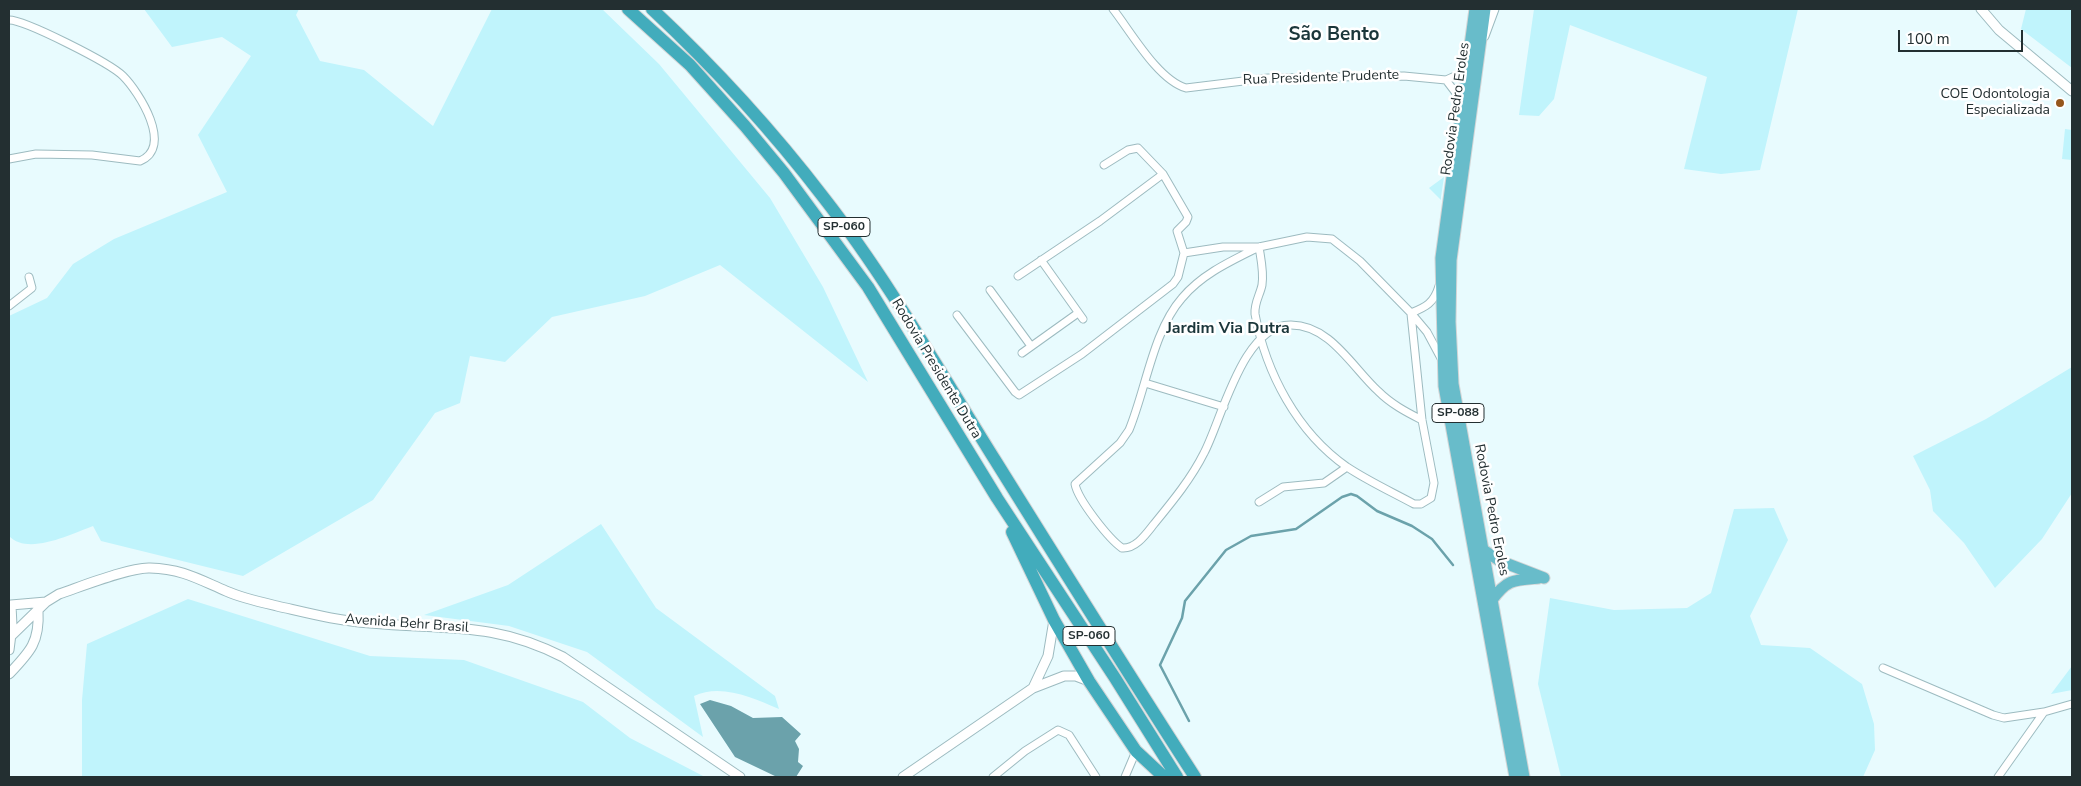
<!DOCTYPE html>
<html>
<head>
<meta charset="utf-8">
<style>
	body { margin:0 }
	#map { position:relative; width:2081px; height:786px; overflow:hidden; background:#e8fbfe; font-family:"Nunito Sans",sans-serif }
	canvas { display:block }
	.frame { position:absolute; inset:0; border:10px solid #232f31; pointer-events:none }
	.scale { position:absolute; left:1898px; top:30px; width:125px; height:22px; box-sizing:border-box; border:2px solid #232f31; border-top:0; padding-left:6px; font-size:15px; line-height:18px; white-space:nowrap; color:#232f31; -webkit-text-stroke:4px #fff; paint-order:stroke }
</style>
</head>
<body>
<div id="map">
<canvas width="2081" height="786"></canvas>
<div class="frame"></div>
<div class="scale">100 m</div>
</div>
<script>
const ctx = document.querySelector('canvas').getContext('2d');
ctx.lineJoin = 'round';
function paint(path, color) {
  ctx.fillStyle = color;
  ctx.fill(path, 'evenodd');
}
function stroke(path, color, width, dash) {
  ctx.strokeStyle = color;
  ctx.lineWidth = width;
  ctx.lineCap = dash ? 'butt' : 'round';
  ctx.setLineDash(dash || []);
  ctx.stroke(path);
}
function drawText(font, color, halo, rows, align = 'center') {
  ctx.font = font + ' "Nunito Sans",sans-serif';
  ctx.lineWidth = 5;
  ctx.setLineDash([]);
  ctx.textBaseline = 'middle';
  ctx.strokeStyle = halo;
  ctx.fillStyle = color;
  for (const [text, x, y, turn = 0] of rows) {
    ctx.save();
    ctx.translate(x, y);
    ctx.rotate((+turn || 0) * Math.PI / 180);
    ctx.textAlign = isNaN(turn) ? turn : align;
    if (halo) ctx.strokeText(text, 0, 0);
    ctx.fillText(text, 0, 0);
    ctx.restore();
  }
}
paint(new Path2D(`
	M144,9H299L296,15L320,61L364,70L433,126L492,9H602L659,64L770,198L823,287L868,382L720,265L645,296L552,317L505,362L470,356L460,403L435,413L373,500L243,576L101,541L93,526C71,534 28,556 9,536V316L47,298L73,264L114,239L227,192L198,135L251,56L222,37L172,47Z
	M1534,9H1798L1760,170L1721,174L1684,169L1707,77L1570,25L1554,99L1539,116L1519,115Z
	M2026,9H2072V68L2021,29Z
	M2065,129L2072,130V160L2062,159Z
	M1444,177L1441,197V200L1429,188Z
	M2072,367V493L2042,539L1995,588L1964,543L1933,511L1930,490L1913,456L1986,419Z
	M1774,508L1788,540L1750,616L1761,645L1810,648L1862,684L1874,724L1875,750L1863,777H1561L1538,684L1550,598L1614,610L1687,608L1711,593L1734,509Z
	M601,524L656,608L775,696L779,709C753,698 721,683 694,696L703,737L587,652L509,626L424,615L508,585Z
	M188,599L370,656L464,660L583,702L630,738L705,777H82V700L87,644Z
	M2072,666V690L2051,694Z`), '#c0f4fc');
paint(new Path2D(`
	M710,700L731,706L753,718L782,717L801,734L795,741L799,749L798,762L803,766L796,777H777L735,757L700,704Z`), '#6ba2ab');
stroke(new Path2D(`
	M1189,721L1160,665L1182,618L1185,601L1226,550L1251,536L1296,529L1342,497L1351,494L1357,496L1377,511L1412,526L1432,539L1453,565`), '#6ba2ab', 2.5);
const minor = new Path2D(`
	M1113,9C1131,32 1158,80 1186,88L1268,78L1404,76L1446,80L1466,71
	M9,20C25,20 110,63 123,76C139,92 174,147 140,161L92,155L36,154L9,159
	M1446,80L1462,101
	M1104,165L1128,150L1138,148L1163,174L1188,217L1186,222L1177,231L1184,253
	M1259,247C1231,261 1202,274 1182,298C1153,331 1146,389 1129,430L1120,443L1075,484C1078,500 1109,539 1122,548C1136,549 1146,534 1154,524C1172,502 1191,479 1204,453C1222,419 1243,324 1291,325C1330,325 1352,367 1378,391C1391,404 1406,412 1422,420
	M1259,247C1261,260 1264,272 1262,285C1260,295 1254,303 1255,314C1266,373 1297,432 1347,467C1368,481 1392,492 1414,504H1421L1431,498L1434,483L1422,420L1411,314
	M1041,260L1083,319
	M1018,276L1100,221L1163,174
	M990,290L1031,346
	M9,306L32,288L29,277
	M1411,313C1426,307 1434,303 1439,286
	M957,315L1015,392L1019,395L1082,354L1173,284L1178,277L1184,253L1223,247H1259L1307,237L1332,239L1360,261L1411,313L1427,332L1442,360
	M1022,353L1078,313
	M1145,383L1224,407
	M1259,502L1283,487L1324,483L1347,467
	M1883,668L1993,715L2004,718L2044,712
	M993,777L1025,751L1058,730L1069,735L1096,777
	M1125,777L1136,751
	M1998,777L2044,712L2072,704`);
const tertiary = new Path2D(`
	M1981,9L1999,30L2072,91
	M1484,36L1494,9
	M11,636L46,602L59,594C80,587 130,567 150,568C182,569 198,579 226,591C242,598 260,602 277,606C308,613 338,621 370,623C444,630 493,621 563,657L740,777
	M9,650L12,626L11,605L46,602
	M9,674C30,652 40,642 38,610
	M1033,688L1048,656L1054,620
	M903,777L1033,688L1064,676H1076L1089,681`);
const trunk = new Path2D(`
	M1475,9L1441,258L1444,386L1515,777
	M1485,9L1451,260L1450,322L1453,384L1524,777
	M1482,549L1500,561L1544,578
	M1492,600C1507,579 1514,580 1539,578`);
const motorway = new Path2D(`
	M628,9L690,65L745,126L784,173L868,287L997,498L1115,678L1177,777
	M652,9C714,67 772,130 824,198C888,280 940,372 995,460C1061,566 1127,672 1195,777
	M1012,532L1054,620L1089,681L1136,751L1164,777`);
stroke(minor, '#9dbbc0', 9);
stroke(tertiary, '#9dbbc0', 11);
stroke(trunk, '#d3d5d6', 13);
stroke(motorway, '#d3d5d6', 14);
stroke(minor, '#fff', 7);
stroke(tertiary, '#fff', 9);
stroke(trunk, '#68bcca', 11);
stroke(motorway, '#42acbc', 12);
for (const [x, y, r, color] of [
	[2060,103,5,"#95571d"]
]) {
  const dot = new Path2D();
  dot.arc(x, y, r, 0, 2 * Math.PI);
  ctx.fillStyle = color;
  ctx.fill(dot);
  stroke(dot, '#fff', 2);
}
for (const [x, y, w] of [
	[844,227,52],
	[1458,413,52],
	[1089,636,52]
]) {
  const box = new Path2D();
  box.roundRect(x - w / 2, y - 9.5, w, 19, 4);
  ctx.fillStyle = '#fff';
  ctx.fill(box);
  stroke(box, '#232f31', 1);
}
drawText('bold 12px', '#232f31', null, [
	["SP-060",844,227],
	["SP-088",1458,413],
	["SP-060",1089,636]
]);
drawText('14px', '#232f31', '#fff', [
	["Rua Presidente Prudente",1321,78,-2],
	["Rodovia Pedro Eroles",1456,109,-82],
	["Rodovia Presidente Dutra",936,369,59],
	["Rodovia Pedro Eroles",1491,510,79],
	["Avenida Behr Brasil",407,624,4]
]);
drawText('14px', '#232f31', '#fff', [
	["COE Odontologia",2050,95],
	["Especializada",2050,111]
], 'right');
drawText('bold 16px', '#1b363a', '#fff', [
	["Jardim Via Dutra",1228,329]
]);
drawText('bold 19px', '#1b363a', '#fff', [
	["São Bento",1334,35]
]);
</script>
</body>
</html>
